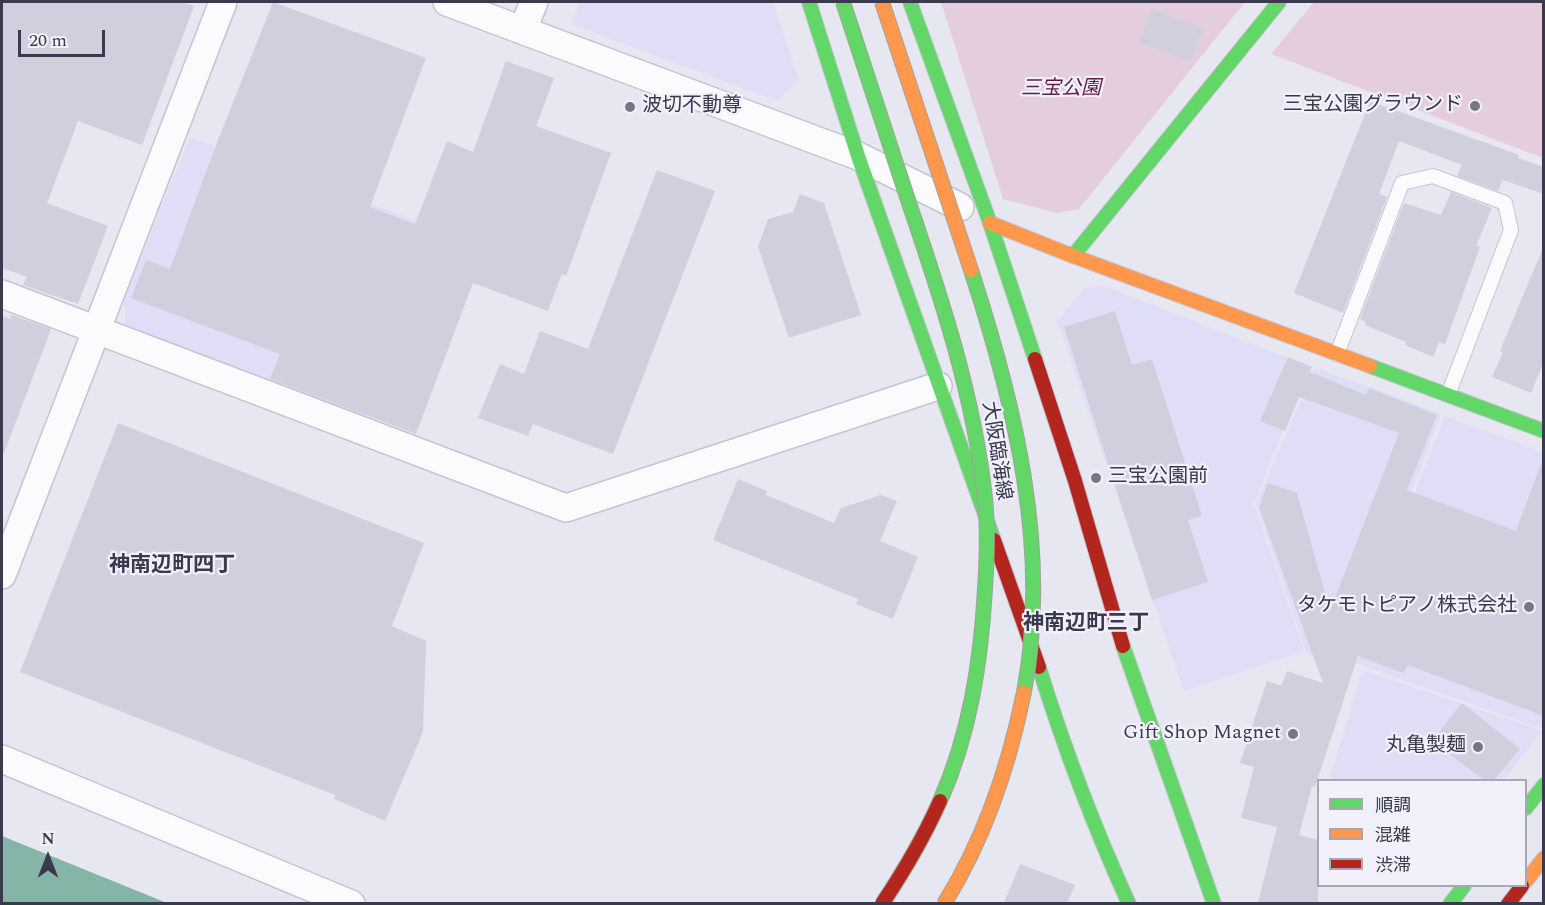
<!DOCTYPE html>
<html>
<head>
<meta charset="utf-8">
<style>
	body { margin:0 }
	#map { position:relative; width:1545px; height:905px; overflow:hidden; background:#e7e7f2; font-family:Spectral,"Noto Sans JP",serif }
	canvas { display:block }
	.frame { position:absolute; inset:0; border:3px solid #3a394d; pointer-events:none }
	.legend { position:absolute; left:1317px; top:779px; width:210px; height:108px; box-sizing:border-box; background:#f1f0fb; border:2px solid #a8a7b5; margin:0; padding:8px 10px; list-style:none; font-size:18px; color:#3a394d }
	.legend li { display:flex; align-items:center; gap:12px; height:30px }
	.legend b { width:30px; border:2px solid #a8a7b5 }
	.north { position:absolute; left:18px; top:827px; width:60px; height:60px; -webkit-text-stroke:4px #f1f0fb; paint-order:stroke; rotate:0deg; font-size:16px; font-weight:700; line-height:24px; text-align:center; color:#3a394d }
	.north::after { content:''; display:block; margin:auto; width:21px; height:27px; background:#3a394d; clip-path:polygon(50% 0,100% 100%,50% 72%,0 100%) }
	.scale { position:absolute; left:18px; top:30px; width:87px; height:27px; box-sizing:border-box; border:3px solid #3a394d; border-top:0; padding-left:8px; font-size:18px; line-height:21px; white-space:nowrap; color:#3a394d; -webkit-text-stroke:4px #f1f0fb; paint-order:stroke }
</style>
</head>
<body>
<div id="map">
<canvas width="1545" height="905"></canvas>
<div class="frame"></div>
<ul class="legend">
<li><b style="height:8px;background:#63d668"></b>順調</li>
<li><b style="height:8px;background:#ff974d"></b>混雑</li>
<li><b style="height:8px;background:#b3261e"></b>渋滞</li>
</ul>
<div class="north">N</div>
<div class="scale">20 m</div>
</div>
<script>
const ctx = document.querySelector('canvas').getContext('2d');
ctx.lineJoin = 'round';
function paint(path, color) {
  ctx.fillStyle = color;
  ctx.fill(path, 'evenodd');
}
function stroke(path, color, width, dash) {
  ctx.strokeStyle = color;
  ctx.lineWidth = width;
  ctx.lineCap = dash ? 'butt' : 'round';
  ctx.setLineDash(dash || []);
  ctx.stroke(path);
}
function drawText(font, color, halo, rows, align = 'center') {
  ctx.font = font + ' Spectral,"Noto Sans JP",serif';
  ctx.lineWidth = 4.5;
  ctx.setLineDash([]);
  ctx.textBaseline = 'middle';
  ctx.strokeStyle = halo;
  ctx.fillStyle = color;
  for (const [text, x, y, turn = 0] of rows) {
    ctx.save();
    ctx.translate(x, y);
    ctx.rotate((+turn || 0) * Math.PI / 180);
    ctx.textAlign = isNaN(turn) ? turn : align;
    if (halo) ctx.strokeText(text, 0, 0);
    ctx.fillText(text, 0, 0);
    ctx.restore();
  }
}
paint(new Path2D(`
	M580,2H773L799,81L777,101L571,24Z
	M190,137L436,228L360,422L126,331L124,299Z
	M1102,285L1308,366L1254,504L1304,651L1184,691L1057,321L1085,289Z
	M1315,367L1441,414L1346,665L1307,654L1256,504Z
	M1445,416L1543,452V729L1349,661Z
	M1363,670L1542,731L1503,780H1329Z`), '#dfdef6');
paint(new Path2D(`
	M941,2H1245L1079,209L1057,213L1003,199Z
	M1314,2H1543V158L1271,54Z`), '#e4cede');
paint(new Path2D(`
	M2,836L167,903H2Z`), '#85b5a6');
paint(new Path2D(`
	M2,2H181L194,6L142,145L78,121L47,203L108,226L78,304L23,285L27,277L2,268Z
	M273,2L426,58L370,207L415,224L447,141L473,152L506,61L554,78L536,126L611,153L566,276L562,274L548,311L473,283L416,434L270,379L280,354L131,298L146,260L170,269L218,140Z
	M1152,9L1203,28L1190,62L1139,42Z
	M1370,101L1519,155L1518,158L1544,167V194L1503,180L1498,191L1457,176L1462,165L1399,141L1379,194L1387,197L1343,313L1294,293Z
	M657,170L715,191L613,454L533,424L528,436L478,418L500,364L524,374L540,331L588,349Z
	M1451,192L1492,208L1476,246L1480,247L1445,344L1439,342L1433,357L1405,345L1406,342L1365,325L1366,322L1360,319L1404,203L1441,215Z
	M800,194L824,203L861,315L789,338L758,247L768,219L793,212Z
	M1543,248L1544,361L1531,393L1492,377L1503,352L1500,351L1509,329Z
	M1115,311L1132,365L1152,359L1202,516L1188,520L1208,582L1152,600L1064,327Z
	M12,315L51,329L4,453L2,452V316L10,319Z
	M1288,357L1312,367L1310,372L1366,395L1369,388L1437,415L1407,490L1516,531L1541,464H1544V716L1408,665L1403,673L1358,656L1315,787L1312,786L1299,835L1318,840V903H1258L1277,827L1241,818L1254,767L1240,763L1267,681L1281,686L1287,671L1323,683L1259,507L1268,483L1297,493L1330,611L1399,433L1299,397L1285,431L1260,421Z
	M118,423L424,543L392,626L426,641L423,732L385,821L334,799L335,795L20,672Z
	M738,479L767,491L766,495L834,523L841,508L881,495L897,501L880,541L918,557L893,619L856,604L858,599L713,540Z
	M1462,703L1520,749L1494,780H1484L1443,749L1447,744L1437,735Z
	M1020,864L1075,885L1067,903H1004Z`), '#d0cfde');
const lane = new Path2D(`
	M1337,354L1402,183L1433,176L1505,203L1511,230L1448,395`);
const street = new Path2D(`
	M447,2L858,156L960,207
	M523,29L534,2
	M2,294L566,508L938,386
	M2,575L223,2
	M2,759L351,904`);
const fast = new Path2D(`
	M809,2L858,156L994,540
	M910,2L990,223L1035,359
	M1073,256L1279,2
	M1370,366L1544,431
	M1123,646L1214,904
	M1039,667C1064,748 1094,827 1129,904
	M1526,808L1544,785
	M1450,904L1464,886`);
const slow = new Path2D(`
	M990,223L1073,256L1370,366
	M1526,881L1544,858`);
const jam = new Path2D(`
	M1035,359L1075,481L1123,646
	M994,540L1039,667
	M1508,904L1522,886`);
stroke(lane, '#c5c4d3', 16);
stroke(street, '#c5c4d3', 30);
stroke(fast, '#c5c4d3', 16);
stroke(slow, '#c5c4d3', 16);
stroke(jam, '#c5c4d3', 16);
stroke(lane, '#fbfbfd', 14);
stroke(street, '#fbfbfd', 27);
stroke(fast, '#63d668', 14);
stroke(slow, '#ff974d', 14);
stroke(jam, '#b3261e', 14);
const fastBridge = new Path2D(`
	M843,2C865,68 886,134 908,200C941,297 974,396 985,498C988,528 987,559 985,589C981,661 970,734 940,801
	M971,270C1015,405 1051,551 1024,692`);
const slowBridge = new Path2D(`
	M882,2L971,270
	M944,904C984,840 1009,766 1024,692`);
const jamBridge = new Path2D(`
	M882,904C904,871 924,837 940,801`);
stroke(fastBridge, '#a3a29a', 16, []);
stroke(slowBridge, '#a3a29a', 16, []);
stroke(jamBridge, '#a3a29a', 16, []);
stroke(fastBridge, '#63d668', 14);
stroke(slowBridge, '#ff974d', 14);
stroke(jamBridge, '#b3261e', 14);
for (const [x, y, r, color] of [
	[1475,106,6,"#777687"],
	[630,107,6,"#777687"],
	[1096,478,6,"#777687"],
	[1529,607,6,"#777687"],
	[1293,734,6,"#777687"],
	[1478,747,6,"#777687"]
]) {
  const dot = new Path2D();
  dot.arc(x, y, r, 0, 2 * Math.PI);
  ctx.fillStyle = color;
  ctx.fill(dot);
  stroke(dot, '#f1f0fb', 2);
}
drawText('italic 20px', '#611b45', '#f1f0fb', [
	["三宝公園",1061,90]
]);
drawText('20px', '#3a394d', '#f1f0fb', [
	["三宝公園グラウンド",1463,106],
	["波切不動尊",642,107,"left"],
	["三宝公園前",1108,478,"left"],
	["タケモトピアノ株式会社",1517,607],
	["Gift Shop Magnet",1281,734],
	["丸亀製麺",1466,747]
], 'right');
drawText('20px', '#3a394d', '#f1f0fb', [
	["大阪臨海線",995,451,81]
]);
drawText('bold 21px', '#3a394d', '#f1f0fb', [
	["神南辺町四丁",172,567],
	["神南辺町三丁",1086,625]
]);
</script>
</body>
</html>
